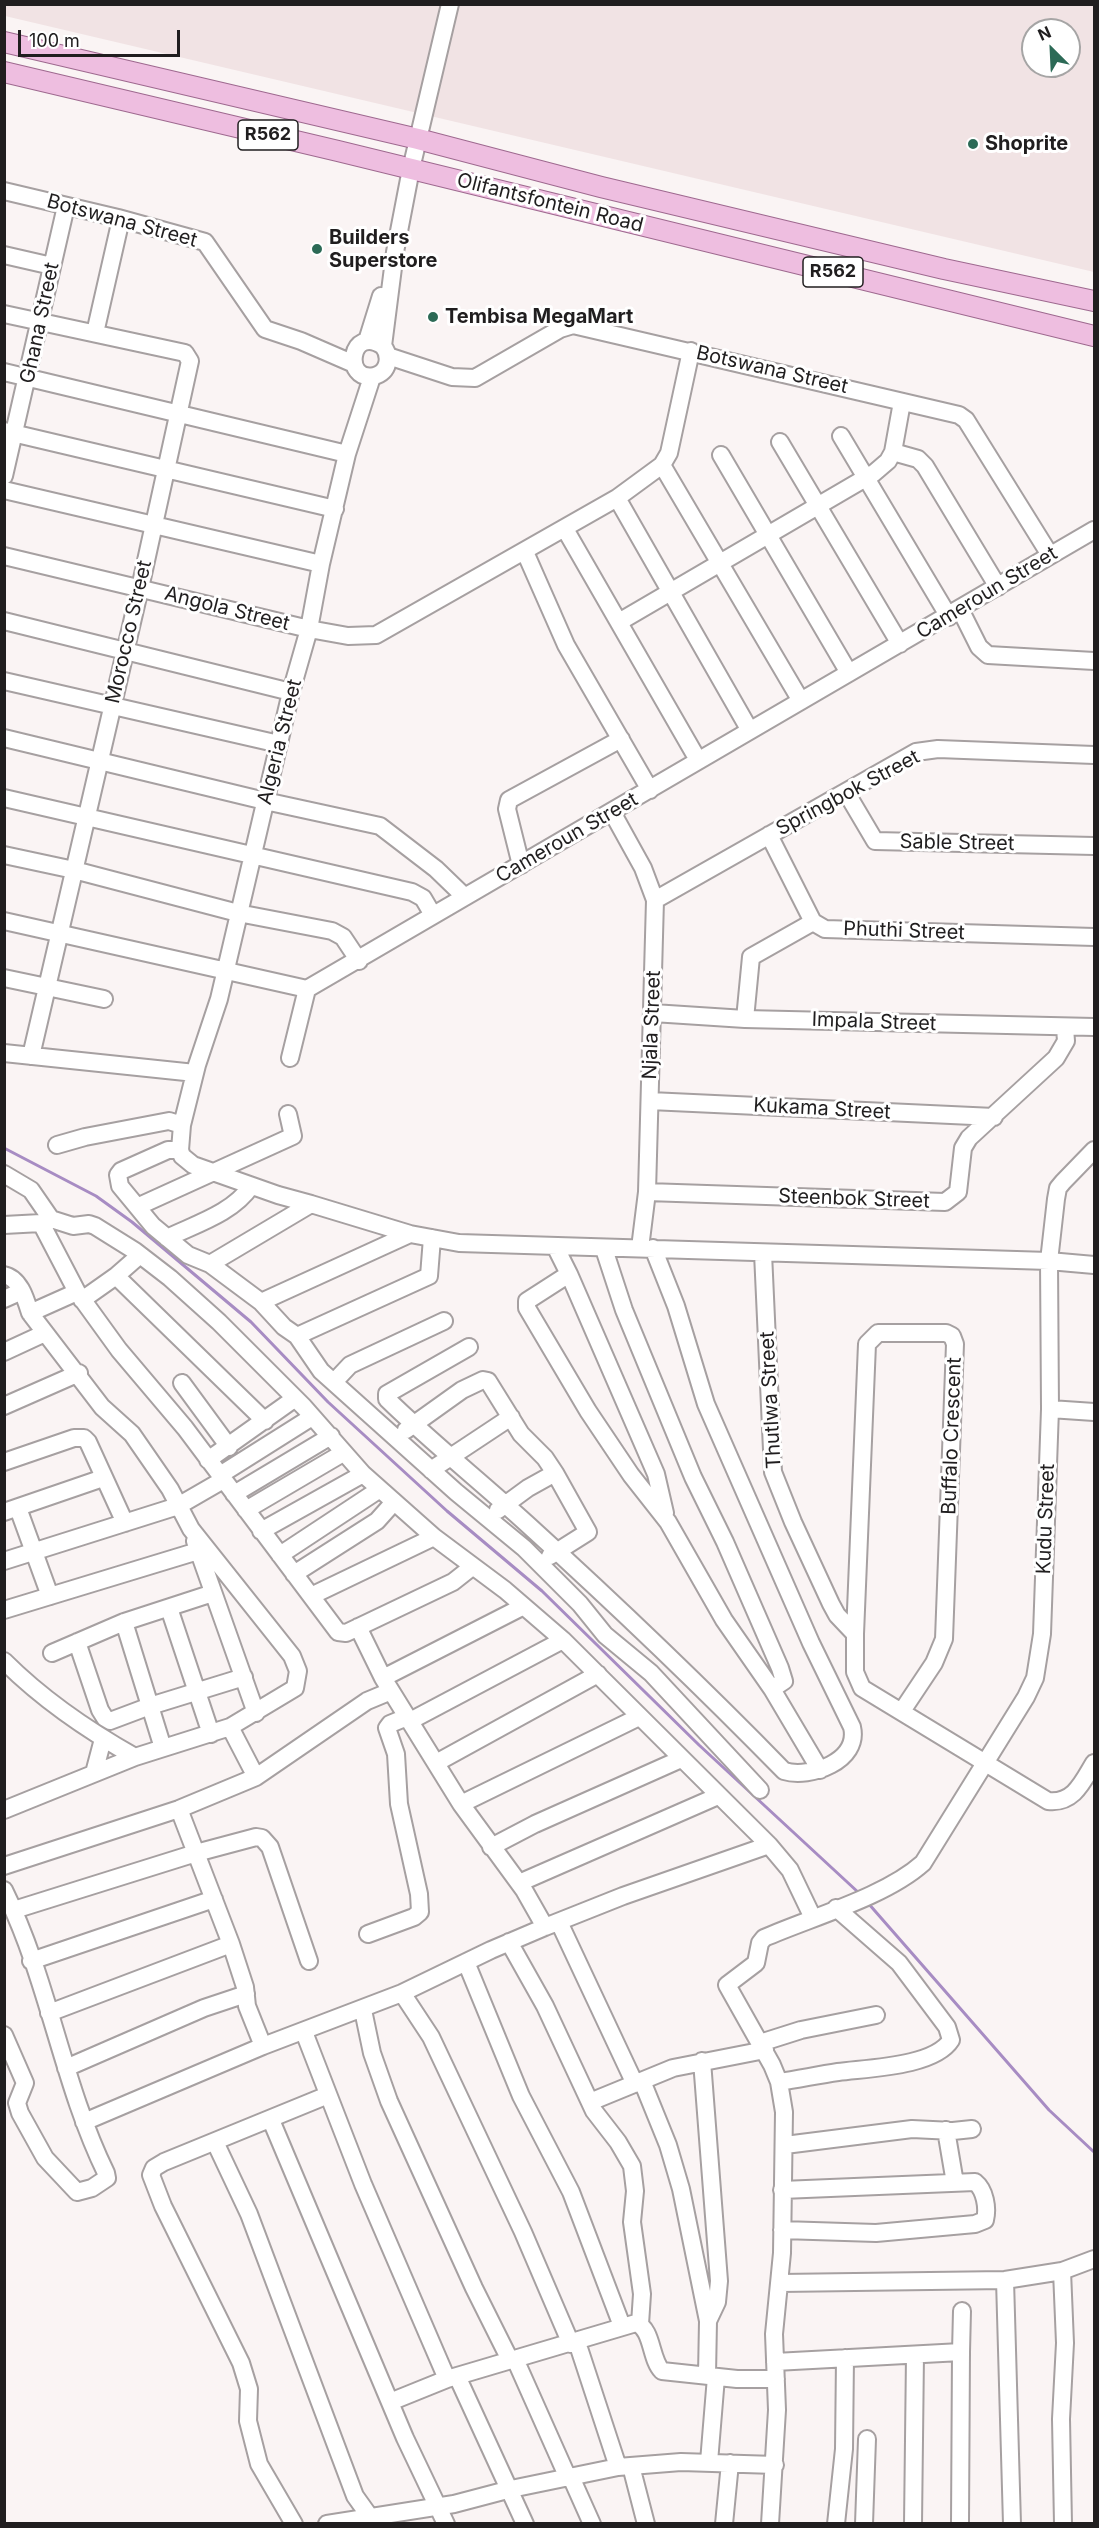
<!DOCTYPE html>
<html>
<head>
<meta charset="utf-8">
<style>
	body { margin:0 }
	#map { position:relative; width:1099px; height:2528px; overflow:hidden; background:#faf4f4; font-family:Inter,sans-serif }
	canvas { display:block }
	.frame { position:absolute; inset:0; border:6px solid #201e1f; pointer-events:none }
	.north { position:absolute; left:1021px; top:18px; width:60px; height:60px; box-sizing:border-box; background:#fff; border:2px solid #a6a5a5; border-radius:50%; rotate:336deg; font-size:16px; font-weight:700; line-height:24px; text-align:center; color:#201e1f }
	.north::after { content:''; display:block; margin:auto; width:21px; height:27px; background:#2c6a56; clip-path:polygon(50% 0,100% 100%,50% 72%,0 100%) }
	.scale { position:absolute; left:18px; top:30px; width:162px; height:27px; box-sizing:border-box; border:3px solid #201e1f; border-top:0; padding-left:8px; font-size:18px; line-height:21px; white-space:nowrap; color:#201e1f; -webkit-text-stroke:4px #fff; paint-order:stroke }
</style>
</head>
<body>
<div id="map">
<canvas width="1099" height="2528"></canvas>
<div class="frame"></div>
<div class="north">N</div>
<div class="scale">100 m</div>
</div>
<script>
const ctx = document.querySelector('canvas').getContext('2d');
ctx.lineJoin = 'round';
function paint(path, color) {
  ctx.fillStyle = color;
  ctx.fill(path, 'evenodd');
}
function stroke(path, color, width, dash) {
  ctx.strokeStyle = color;
  ctx.lineWidth = width;
  ctx.lineCap = dash ? 'butt' : 'round';
  ctx.setLineDash(dash || []);
  ctx.stroke(path);
}
function drawText(font, color, halo, rows, align = 'center') {
  ctx.font = font + ' Inter,sans-serif';
  ctx.lineWidth = 6;
  ctx.setLineDash([]);
  ctx.textBaseline = 'middle';
  ctx.strokeStyle = halo;
  ctx.fillStyle = color;
  for (const [text, x, y, turn = 0] of rows) {
    ctx.save();
    ctx.translate(x, y);
    ctx.rotate((+turn || 0) * Math.PI / 180);
    ctx.textAlign = isNaN(turn) ? turn : align;
    if (halo) ctx.strokeText(text, 0, 0);
    ctx.fillText(text, 0, 0);
    ctx.restore();
  }
}
paint(new Path2D(`
	M5,4L1094,5V272L5,16ZM1033,30H1069V66H1033Z`), '#f1e3e4');
stroke(new Path2D(`
	M4,1148L96,1196L132,1222L251,1322L328,1402L447,1511L542,1591L699,1745L859,1893
	M868,1903L1049,2110L1094,2152`), '#a78cc3', 3);
const minor = new Path2D(`
	M4,191L118,218L205,242L265,329L301,341L354,364
	M4,255L52,266
	M4,314L185,353L190,361L140,588L31,1056
	M95,333L121,219
	M367,341L381,296
	M383,346C350,324 342,382 374,376C389,373 391,356 383,346L395,252L411,169L450,4
	M388,356L452,377L475,378L560,329L573,325L959,415L966,420L1050,555
	M4,372L347,454
	M902,402L893,452L918,459L925,466L998,587
	M4,431L335,509
	M841,436L949,617
	M780,442L900,644
	M721,455L849,673
	M662,465L801,701
	M4,476L66,206
	M4,490L321,564
	M617,498L749,729
	M565,529L698,760
	M525,552L566,645L650,790
	M4,556L309,629L348,636L376,635L617,498L662,465L669,453L691,351
	M960,609L979,647L988,655L1094,661
	M4,621L291,692
	M619,622L874,473L888,461L893,452
	M4,681L279,744
	M4,738L265,801L380,826L436,869L465,897
	M846,792L875,841L1094,846
	M4,798L412,892L423,898L433,915
	M612,812L643,868L655,900L647,1192L640,1248
	M769,835L813,922L825,929L1094,937
	M4,855L74,870L238,913L332,931L343,937L359,961
	M521,865L507,809L509,800L621,739
	M655,900L916,752L938,749L1094,755
	M4,921L307,989L1094,530
	M4,978L104,999
	M653,1013L745,1019L1094,1027
	M745,1019L751,957L813,922
	M4,1053L195,1073
	M290,1058L307,989
	M650,1101L994,1117
	M57,1145L85,1137L169,1121L182,1125
	M180,1150H168L121,1171L118,1175L120,1186L153,1226L188,1255L210,1264L261,1302L284,1327L297,1336L321,1371L456,1492L524,1548L580,1604L605,1635L651,1673L760,1790
	M4,1174L31,1190L51,1219L73,1226L89,1224L95,1226L135,1251L170,1278L219,1322L304,1407L363,1474L434,1537L505,1590L563,1640L769,1845L790,1870L813,1918
	M647,1192L945,1202L958,1192L963,1148L969,1138L1056,1058L1066,1041L1065,1028
	M311,1204L278,1195L193,1165L182,1156L180,1150L182,1125L197,1065L219,999L291,692L309,629L321,564L347,454L372,377
	M139,1206L293,1136L288,1114
	M41,1223L77,1292
	M4,1225L41,1223L50,1220
	M167,1238C196,1224 233,1213 251,1186
	M555,1246L569,1274L527,1301V1308L588,1411L631,1475L668,1522L724,1620L772,1689L820,1770
	M604,1249L624,1310L693,1477L725,1542L780,1668L784,1681L772,1689
	M763,1253L773,1472L793,1522L831,1604L837,1615L855,1634
	M140,1255L116,1276L265,1421
	M210,1264L311,1204L410,1234L459,1243L1049,1261L1094,1265
	M569,1274L656,1474L665,1513
	M4,1275C20,1278 26,1300 30,1313L77,1292L119,1350L185,1428L338,1632L346,1633L453,1582L472,1567
	M4,1299L22,1291
	M82,1300L116,1276
	M261,1302L410,1234
	M297,1336L429,1276L432,1238
	M469,1347L387,1394V1399C431,1442 480,1481 526,1523C614,1603 701,1686 784,1771C810,1779 860,1761 852,1727L811,1643L706,1404L676,1306L653,1248
	M4,1352L45,1333
	M334,1382L350,1365L444,1321
	M182,1383L229,1447
	M4,1406L79,1373
	M1050,1409L1094,1412
	M406,1430L462,1390L483,1380L488,1381L521,1434L545,1458L555,1473L528,1488L498,1510
	M208,1460L294,1399
	M4,1462L74,1438H84L88,1442L125,1523
	M431,1470L511,1417
	M220,1475L312,1417
	M234,1494L331,1436
	M18,1508L50,1596
	M246,1510L343,1453
	M4,1512L103,1478
	M261,1531L363,1474
	M195,1541L256,1713
	M280,1555L380,1489
	M550,1556L588,1532L555,1473
	M4,1561L178,1506L223,1480
	M294,1574L377,1521L394,1502
	M311,1596L434,1537
	M522,1607L383,1678L461,1804L524,1890L545,1927
	M169,1608L211,1734
	M4,1610L198,1551
	M124,1622L163,1748
	M358,1627L383,1678
	M77,1642L100,1710L105,1718L110,1721L150,1706L244,1677
	M52,1653L124,1622L213,1593
	M4,1661C43,1700 87,1730 135,1757
	M902,1711L934,1663L944,1639L955,1344L952,1336L946,1333H878L867,1344L855,1634V1672L862,1688L1048,1801C1074,1804 1083,1781 1094,1763
	M410,1721L563,1640
	M230,1727L256,1777
	M436,1763L598,1674
	M94,1773L103,1739
	M461,1804L639,1717
	M179,1809L231,1944L245,1987L247,2006L263,2046
	M4,1810L135,1757L230,1727L295,1688L298,1671L292,1656L191,1529L170,1489L132,1434L102,1407L30,1313
	M491,1847L535,1824L681,1759
	M4,1866L179,1809L256,1777L367,1701L391,1691
	M519,1883L718,1796
	M4,1890C49,1981 62,2083 106,2173L107,2178L92,2188L77,2192L45,2158L20,2113L17,2103L25,2083L4,2035
	M14,1910L196,1853L256,1837L262,1838L270,1847L309,1961
	M559,1922L635,2084
	M368,1934L414,1917L420,1912L419,1894L399,1804L396,1754L387,1728L390,1724L407,1717
	M509,1942L545,2006L594,2111L618,2142L632,2166L635,2191L632,2222L642,2294L640,2324
	M31,1961L214,1899
	M466,1962L521,2096L571,2192L622,2326
	M402,1993L431,2037L523,2232L571,2344
	M363,2010L372,2053L389,2101L474,2288L510,2360
	M49,2013L231,1944
	M304,2032L363,2184L447,2379L390,2402
	M760,2043L801,2030L876,2015
	M702,2061L719,2281L717,2302L708,2321
	M66,2068L204,2008L246,1994
	M642,2081L668,2145L681,2189L708,2321L707,2375
	M779,2082C799,2079 818,2075 838,2072C867,2068 934,2067 951,2040L947,2027L899,1963L836,1908
	M590,2102L673,2068L765,2050
	M271,2120L405,2438L446,2524
	M84,2122L263,2046L402,1993L491,1950L545,1927L623,1896L769,1845
	M946,2130L955,2183
	M215,2142L249,2214L355,2496L375,2524
	M785,2145L912,2129L953,2131L972,2129
	M782,2190L975,2182C985,2190 988,2208 985,2220L975,2224L876,2233L782,2230
	M1062,2271L1065,2343L1061,2419L1063,2524
	M1005,2280L1012,2524
	M780,2283L1005,2280L1062,2271L1094,2259
	M577,2342L618,2467
	M515,2359L568,2478
	M775,2362L961,2352L962,2311
	M457,2376L525,2524
	M447,2379L636,2323C653,2329 650,2359 662,2371L737,2379H776
	M709,2462L716,2377
	M631,2466L646,2524
	M571,2477L592,2524
	M294,2524L259,2464L248,2421L249,2389L241,2363L163,2206L151,2175L154,2168L164,2162L328,2095
	M327,2524L454,2504L511,2489L618,2467L681,2462L775,2465
	M724,2524L730,2463
	M770,2524L777,2410L774,2334L782,2253L784,2112L779,2082L772,2065L727,1985L756,1963L760,1943L764,1938C812,1917 885,1897 923,1863L1026,1697L1035,1678L1042,1634L1050,1409L1049,1261L1056,1199L1058,1188L1063,1182L1094,1150
	M836,2524L844,2449L845,2358
	M864,2524L867,2439
	M913,2524L915,2355
	M960,2524L961,2352`);
const major = new Path2D(`
	M4,42L418,139L601,187L944,269L1094,301
	M4,72L338,151L1094,336`);
stroke(minor, '#a6a0a1', 20);
stroke(major, '#9e698f', 22);
stroke(minor, '#fff', 16);
stroke(major, '#eebee0', 20);
for (const [x, y, r, color] of [
	[973,144,6,"#2c6a56"],
	[317,249,6,"#2c6a56"],
	[433,317,6,"#2c6a56"]
]) {
  const dot = new Path2D();
  dot.arc(x, y, r, 0, 2 * Math.PI);
  ctx.fillStyle = color;
  ctx.fill(dot);
  stroke(dot, '#fff', 2);
}
for (const [x, y, w] of [
	[268,135,60],
	[833,272,60]
]) {
  const box = new Path2D();
  box.roundRect(x - w / 2, y - 15, w, 30, 4.5);
  ctx.fillStyle = '#fff';
  ctx.fill(box);
  stroke(box, '#201e1f', 1.5);
}
drawText('bold 18px', '#201e1f', null, [
	["R562",268,135],
	["R562",833,272]
]);
drawText('bold 20px', '#201e1f', '#fff', [
	["Shoprite",985,144],
	["Builders",329,238],
	["Superstore",329,261],
	["Tembisa MegaMart",445,317]
], 'left');
drawText('20px', '#201e1f', '#fff', [
	["Olifantsfontein Road",550,203,14],
	["Botswana Street",122,221,15],
	["Ghana Street",40,323,-78],
	["Botswana Street",772,370,13],
	["Cameroun Street",987,593,-31],
	["Angola Street",227,609,14],
	["Morocco Street",129,632,-77],
	["Algeria Street",280,742,-76],
	["Springbok Street",848,793,-28],
	["Cameroun Street",567,838,-30],
	["Sable Street",957,843,1],
	["Phuthi Street",904,931,2],
	["Impala Street",874,1022,2],
	["Njala Street",652,1025,-88],
	["Kukama Street",822,1109,3],
	["Steenbok Street",854,1199,2],
	["Thutlwa Street",771,1400,-93],
	["Buffalo Crescent",952,1436,-88],
	["Kudu Street",1046,1519,-88]
]);
</script>
</body>
</html>
